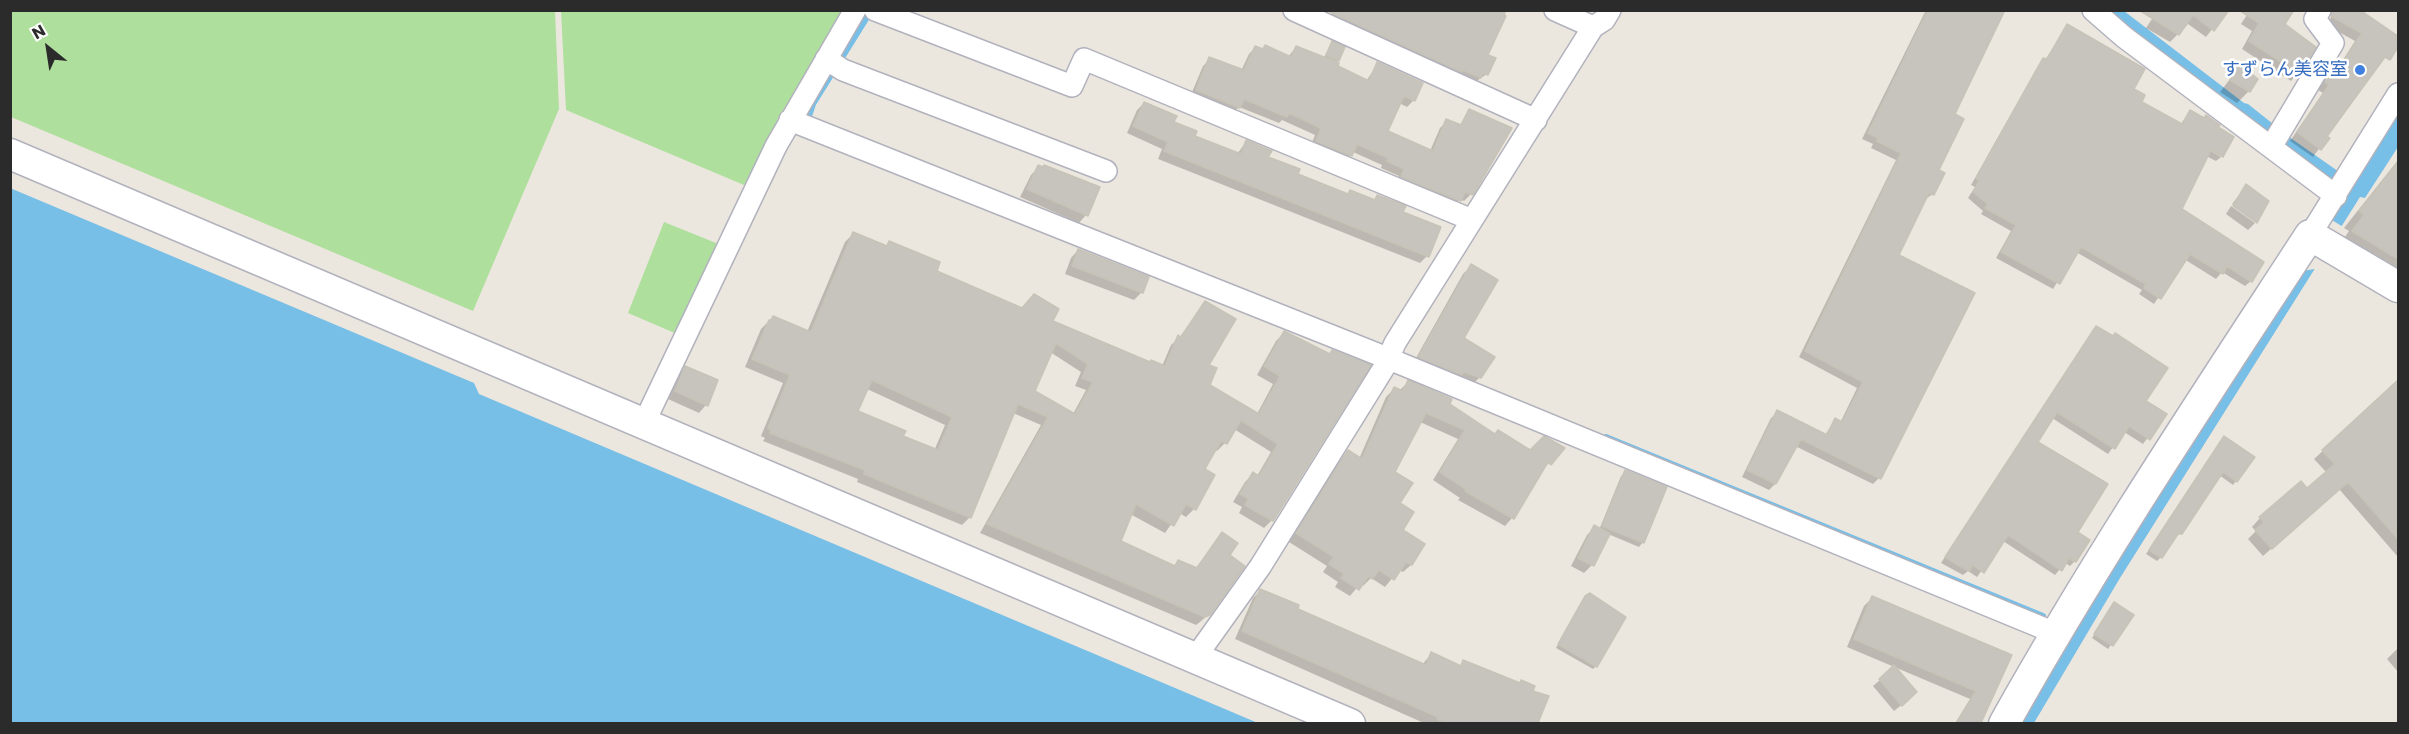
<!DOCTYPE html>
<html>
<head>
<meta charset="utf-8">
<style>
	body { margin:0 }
	#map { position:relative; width:2409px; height:734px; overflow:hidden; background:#ece7de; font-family:Poppins,sans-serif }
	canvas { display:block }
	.frame { position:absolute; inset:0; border:12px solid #2b2b2b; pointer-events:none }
	.north { position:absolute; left:18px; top:18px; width:60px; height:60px; -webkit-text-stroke:4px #fff; paint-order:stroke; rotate:330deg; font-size:16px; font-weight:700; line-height:24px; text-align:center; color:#2b2b2b }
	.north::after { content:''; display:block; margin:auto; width:21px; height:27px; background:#2b2b2b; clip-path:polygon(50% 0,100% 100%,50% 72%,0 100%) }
</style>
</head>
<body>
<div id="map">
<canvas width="2409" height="734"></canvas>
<div class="frame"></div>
<div class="north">N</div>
</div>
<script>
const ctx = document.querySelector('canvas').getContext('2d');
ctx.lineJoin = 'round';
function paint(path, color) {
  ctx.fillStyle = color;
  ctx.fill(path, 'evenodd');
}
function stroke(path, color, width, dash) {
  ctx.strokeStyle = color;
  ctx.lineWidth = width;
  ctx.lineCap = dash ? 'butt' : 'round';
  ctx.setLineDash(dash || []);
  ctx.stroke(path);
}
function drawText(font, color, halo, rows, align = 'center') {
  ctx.font = font + ' Poppins,"Noto Sans JP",sans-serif';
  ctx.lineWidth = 5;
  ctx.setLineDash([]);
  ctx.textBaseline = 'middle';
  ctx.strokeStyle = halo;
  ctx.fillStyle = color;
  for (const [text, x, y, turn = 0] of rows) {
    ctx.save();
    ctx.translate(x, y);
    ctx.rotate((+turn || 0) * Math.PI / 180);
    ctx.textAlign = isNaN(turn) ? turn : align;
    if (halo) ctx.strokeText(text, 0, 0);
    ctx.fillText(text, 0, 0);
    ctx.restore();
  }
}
paint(new Path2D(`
	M10,11H555L559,109L473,311L11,117Z
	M561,11H844L779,117L744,185L566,110Z
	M664,222L721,245L677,334L628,313Z`), '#aedf9d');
paint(new Path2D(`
	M2108,11H2124L2244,103L2248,104L2292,139L2355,183L2398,108V147L2365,198L2360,197L2120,578L2034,723L2019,724L2110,570L2350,191L2258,128Z
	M10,188L474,383L479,394L1258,723H11Z`), '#77bfe7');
paint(new Path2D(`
	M2330,219L2345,228L2320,268L2297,272Z`), '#ece7de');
paint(new Path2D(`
	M1333,10L1486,56L1487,74L1472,84L1328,22Z
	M1926,10H2004L1953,115L1933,194L1924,200L1897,255L1879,478L1873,484L1795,446L1775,484L1769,490L1742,477L1771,418L1778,412L1825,435L1835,420L1840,423L1857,388L1799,357L1896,160L1871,148L1873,144L1862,139Z
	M2158,10H2227L2206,37L2188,24L2170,42L2146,28Z
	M2250,10L2283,25L2298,73L2291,81L2242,49L2252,31L2241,24Z
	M2330,10H2360L2398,39L2313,157L2290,141L2323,93L2318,90L2329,72L2337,64L2339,66L2355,41L2328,26L2332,14Z
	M2067,26L2132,90L2140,103L2180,125L2190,112L2205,145L2204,147L2221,157L2216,161L2206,156L2180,209L2251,281L2245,286L2222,272L2216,279L2184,259L2154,304L2139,294L2142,290L2076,252L2053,289L1996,258L2011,231L1981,214L1983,211L1968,198L1975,187L1971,185L2038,66L2045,60Z
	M1332,43L1338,60L1336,66L1366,81L1378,64L1414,100L1407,107L1399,103L1387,131L1430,151L1440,128L1447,121L1459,126L1470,111L1471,194L1464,201L1460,199L1452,208L1395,184L1399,176L1381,168L1382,165L1353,152L1344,162L1310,148L1315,135L1282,120L1279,123L1239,107L1232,114L1190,97L1203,66L1210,59L1241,71L1249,54L1256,47L1288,57L1296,47L1323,59Z
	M2240,66L2249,91L2237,103L2220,92Z
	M1144,103L1193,137L1237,154L1246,142L1266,158L1296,175L1347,195L1373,201L1378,196L1401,213L1427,256L1420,263L1158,159L1162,149L1127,133L1137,110Z
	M2398,160V284L2338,247L2349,231L2344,228Z
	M1039,167L1086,215L1079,223L1020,197L1031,175Z
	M2246,186L2256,220L2232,204Z
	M2231,206L2255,223L2248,230L2226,214Z
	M853,234L885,247L890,243L935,272L1150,364L1162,366L1171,345L1179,338L1206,302L1208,385L1257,414L1273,384L1257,375L1276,341L1284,333L1329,355L1272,520L1264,528L1239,513L1242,507L1233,502L1245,482L1253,474L1257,476L1271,452L1234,429L1225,443L1217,451L1215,450L1203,470L1194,509L1186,517L1179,513L1165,533L1130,514L1119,541L1173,567L1178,562L1195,569L1222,534L1228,555L1209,614L1200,622L1196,625L980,533L1041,425L1013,413L970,517L962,525L857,482L858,479L763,441L765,438L761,436L783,383L745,367L761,329L769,321L807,332L845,242ZM1050,352L1081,372L1075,386L1086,390L1073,414L1034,391ZM867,389L945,425L934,451L901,437L856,412Z
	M1078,250L1142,292L1134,300L1065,274L1071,258Z
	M1471,266L1462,338L1480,377L1472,385L1412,365L1463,274Z
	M2096,327L2144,401L2165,415L2143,444L2124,432L2108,454L2052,418L2036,442L2076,533L2075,561L2070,566L2065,563L2055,575L2003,541L1977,577L1968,571L1963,575L1941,563Z
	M685,368L706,405L699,413L668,399L678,376Z
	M1408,382L1495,435L1530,452L1563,449L1541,471L1512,518L1505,526L1458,500L1460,498L1433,480L1458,439L1420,422L1393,473L1401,530L1423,545L1411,565L1403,572L1399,570L1385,587L1371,578L1363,586L1360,584L1350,596L1335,587L1338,582L1323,572L1327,566L1289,542L1340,460L1348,452L1359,459L1386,397L1394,389L1399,391Z
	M2396,384L2398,387V557L2339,489L2263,556L2248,539L2256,531L2252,527L2260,518L2307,490L2327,473L2314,459Z
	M2224,438L2236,481L2233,485L2219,475L2181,533L2174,537L2161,557L2157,561L2146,554Z
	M1626,472L1643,542L1639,547L1608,534L1592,565L1584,573L1571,566L1587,535L1595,527L1599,530L1621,476Z
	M1261,590L1296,610L1422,665L1431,654L1459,667L1464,662L1518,685L1521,682L1532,691L1547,697L1536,724H1426L1235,639L1253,598Z
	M1872,598L2010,656L1984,716L1976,724H1955L1970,699L1847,647L1864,606Z
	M1582,601L1596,666L1593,669L1556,648Z
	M2111,607L2132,615L2108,649L2092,638Z
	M2398,648V672L2387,659Z
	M1880,680L1909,699L1894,711L1873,686Z`), '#0003');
stroke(new Path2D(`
	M814,121L808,119L813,104L871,11
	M1606,437L2043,616`), '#77bfe7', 6);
const building = new Path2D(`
	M1326,10H1506L1504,15L1506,16L1488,55L1496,58L1488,75L1483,73L1481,78L1463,70L1462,72Z
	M1928,10H2005L1955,114L1964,119L1939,170L1945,173L1934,195L1929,193L1899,255L1975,293L1881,479L1801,439L1776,484L1747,470L1777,410L1827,435L1835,418L1842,422L1863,382L1805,351L1901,153L1877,141L1878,138L1868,133Z
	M2139,10H2229L2214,31L2193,15L2179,35Z
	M2239,10H2294L2285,24L2316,47L2300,74L2249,41L2259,23Z
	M2333,10H2360L2398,36V47L2390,60L2385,57L2327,136L2330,138L2321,150L2297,132L2329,85L2325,82L2336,62L2341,65L2362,33L2331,16Z
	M2067,24L2145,69L2134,89L2145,95L2142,102L2182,124L2190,110L2204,118L2206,115L2220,125L2218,127L2234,137L2223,157L2211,150L2182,209L2264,262L2252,282L2227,266L2223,274L2190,254L2161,299L2144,288L2146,284L2081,247L2060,284L2001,252L2016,225L1985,208L1988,204L1973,192L1979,181L1976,178L2043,58L2047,59Z
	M1332,41L1345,47L1339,61L1326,55Z
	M1265,45L1291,57L1296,46L1339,63L1338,66L1369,81L1377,62L1423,83L1415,101L1404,96L1388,131L1433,151L1446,119L1461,125L1469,109L1512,128L1473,195L1465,192L1461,201L1401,177L1404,169L1387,161L1388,158L1357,144L1352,156L1316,141L1321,128L1289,113L1287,117L1244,99L1240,108L1196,90L1209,57L1244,70L1255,46L1263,49Z
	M2239,64L2258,79L2250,92L2230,80Z
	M1144,102L1177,116L1174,122L1197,131L1195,136L1241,154L1246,140L1272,151L1268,157L1300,169L1298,174L1348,194L1350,190L1375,200L1377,195L1406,206L1403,212L1441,227L1429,257L1164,151L1168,142L1133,126Z
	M2398,162V259L2352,231L2364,215L2359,211Z
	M1038,165L1043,167L1044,165L1100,187L1088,216L1027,189Z
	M2246,184L2269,201L2257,223L2233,206Z
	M853,232L887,246L889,241L940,262L937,271L1022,308L1034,294L1059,309L1053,321L1150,362L1151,360L1165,366L1178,335L1181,337L1205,301L1236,319L1209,365L1217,368L1210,385L1259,414L1280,376L1264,366L1284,331L1330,354L1332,350L1371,365L1273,521L1245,505L1249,499L1240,494L1253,472L1259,476L1278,444L1241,420L1227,444L1221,441L1205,469L1215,475L1196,510L1186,504L1174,526L1136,504L1121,541L1175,566L1178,560L1197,568L1222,532L1238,543L1230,555L1245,566L1210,615L1205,617L987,524L1048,417L1018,404L971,518L864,474L865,470L770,433L771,429L768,428L790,375L752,359L769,320H771L773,316L811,332ZM1056,343L1088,364L1082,378L1093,382L1075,414L1035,391ZM872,380L952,417L938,450L903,436L906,431L858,411Z
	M1078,249L1149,277L1143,293L1072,266Z
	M1471,264L1498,280L1464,338L1495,357L1481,378L1464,372L1462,375L1418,357Z
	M2096,326L2113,336L2115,333L2168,368L2146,401L2167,414L2150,440L2129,426L2115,449L2057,412L2038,442L2108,484L2078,532L2090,540L2076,562L2069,558L2062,571L2008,535L1984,573L1973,565L1969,571L1958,565L1945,557Z
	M685,366L718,380L708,406L675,391Z
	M1408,380L1452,399L1450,404L1495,434L1498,430L1530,450L1544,436L1565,448L1551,465L1548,462L1514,519L1465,491L1466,489L1440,472L1465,430L1426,413L1395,472L1413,483L1400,503L1414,512L1403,530L1425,544L1412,565L1406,562L1394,580L1379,570L1372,579L1368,576L1359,590L1341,578L1344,574L1329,564L1334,557L1296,533L1348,450L1362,459L1394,387L1403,391Z
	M2398,380V539L2348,482L2272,549L2255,530L2264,522L2259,517L2301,481L2307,488L2335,464L2322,450Z
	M2224,436L2255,457L2237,482L2223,472L2182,534H2178L2162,558L2149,550Z
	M1625,470L1667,487L1644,543L1602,526Z
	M1594,525L1610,534L1594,566L1578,558Z
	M1260,589L1299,605L1298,609L1426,665L1431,652L1461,666L1463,660L1520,683L1521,680L1535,686L1533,691L1549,696L1538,723H1446L1437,719L1438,717L1242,631Z
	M1590,593L1626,617L1597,667L1558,644L1585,596Z
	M1872,596L2012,655L1981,723H1956L1976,691L1854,639Z
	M2114,602L2134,615L2113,646L2094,634Z
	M1894,665L1917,692L1902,706L1879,679Z`);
paint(building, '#c7c4bd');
stroke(building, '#c7c3b7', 1.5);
const street = new Path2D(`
	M875,10L1072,86L1084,59L1472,220
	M1294,10L1536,120
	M1555,10L1593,27
	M2093,10L2124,37L2336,196
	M826,59L843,70L1106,171
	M790,120L1382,356L2055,633
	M2271,147L2333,43L2315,19L2320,10
	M2310,235L2398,94
	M644,423L776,146L855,10
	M1195,658L1260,567L1385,366L1395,343L1593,27L1604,20L1610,10`);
const secondary = new Path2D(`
	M10,154L1350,724
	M2004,724C2098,556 2205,396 2310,235L2398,287`);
stroke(street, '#b1b2bd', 24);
stroke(secondary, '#b1b2bd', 33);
stroke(street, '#fff', 21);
stroke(secondary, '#fff', 30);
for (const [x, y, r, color] of [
	[2360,70,6,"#3f7fe0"]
]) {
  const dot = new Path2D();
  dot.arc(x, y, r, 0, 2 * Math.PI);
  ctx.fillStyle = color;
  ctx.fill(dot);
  stroke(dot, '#fff', 2);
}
drawText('18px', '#366cbe', '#fff', [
	["すずらん美容室",2348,70]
], 'right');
</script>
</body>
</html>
